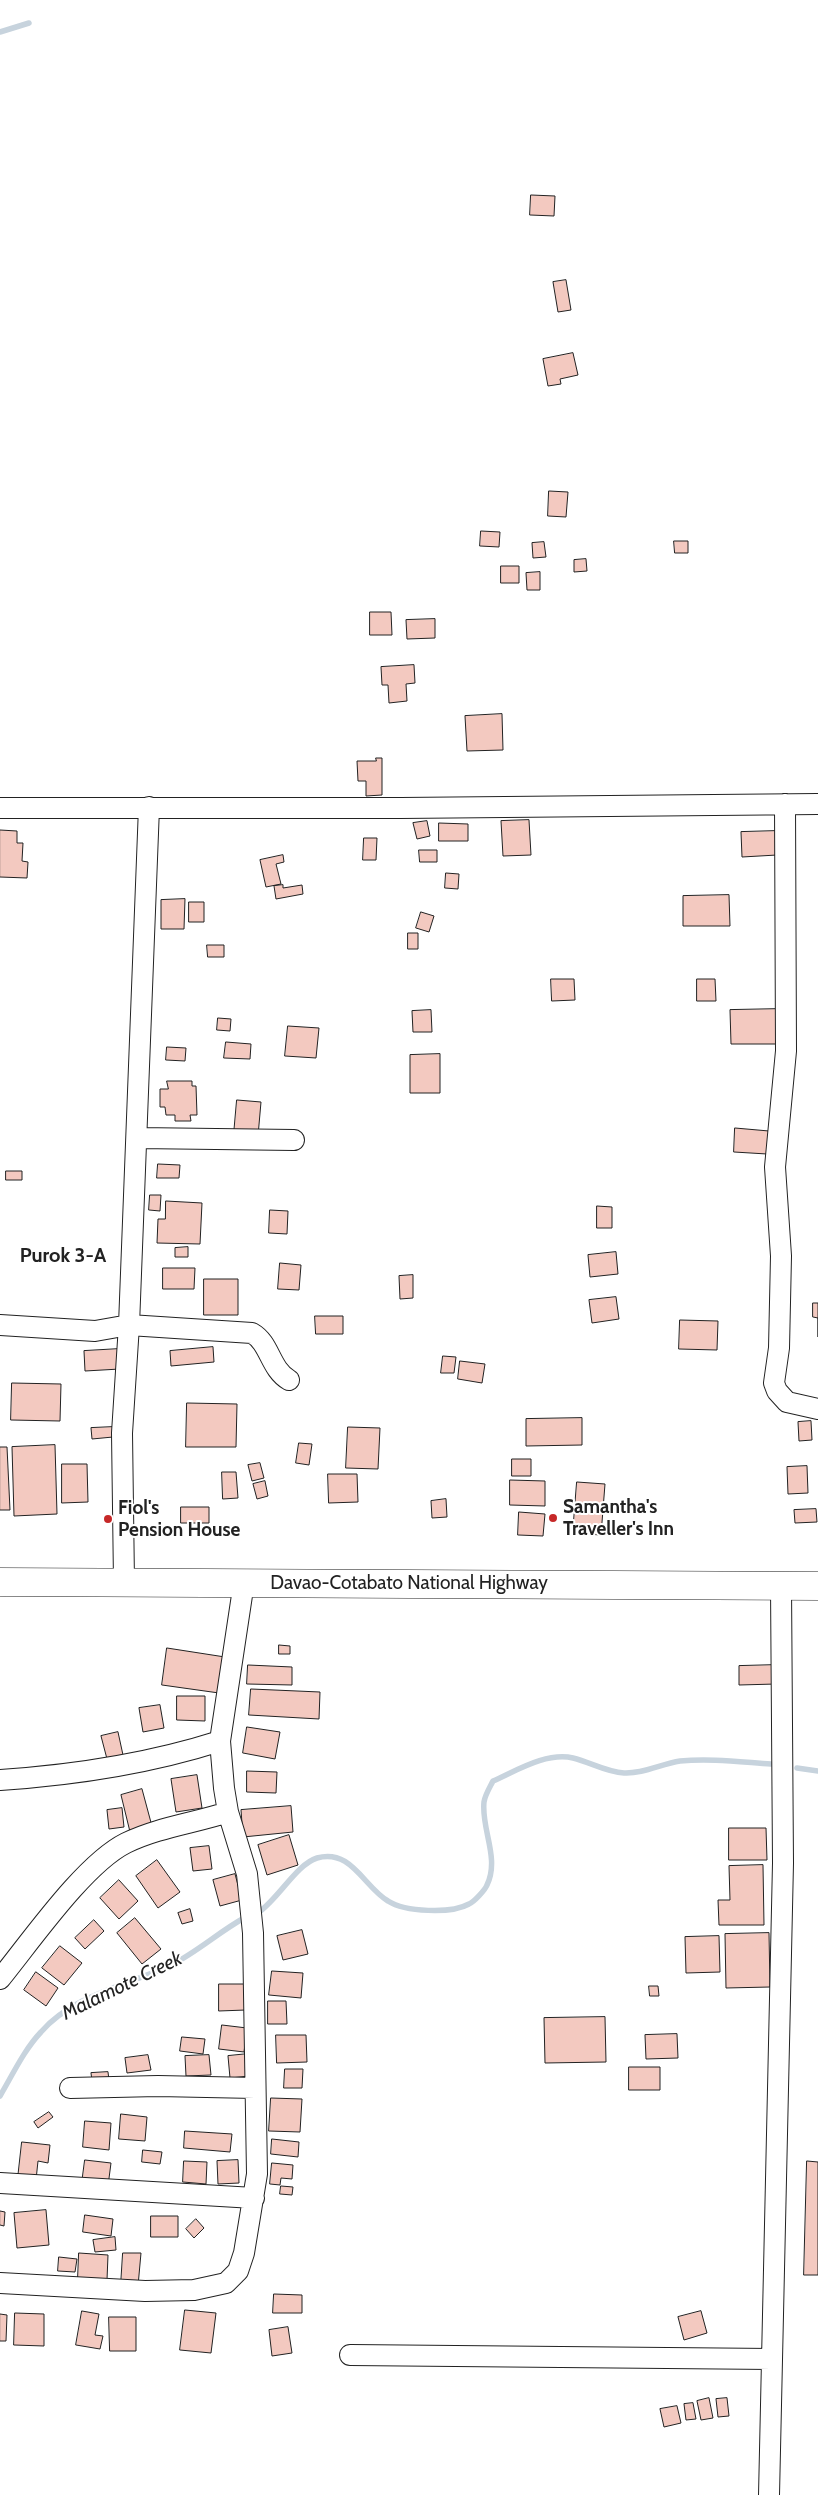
<!DOCTYPE html>
<html>
<head>
<meta charset="utf-8">
<style>
	body { margin:0 }
	canvas { display:block; background:#fff }
</style>
</head>
<body>
<canvas width="818" height="2495"></canvas>
<script>
const ctx = document.querySelector('canvas').getContext('2d');
ctx.lineJoin = 'round';
function stroke(path, color, width, dash) {
  ctx.strokeStyle = color;
  ctx.lineWidth = width;
  ctx.lineCap = dash ? 'butt' : 'round';
  ctx.setLineDash(dash || []);
  ctx.stroke(path);
}
function paint(path, color) {
  ctx.fillStyle = color;
  ctx.fill(path, 'evenodd');
}
function drawText(font, color, halo, rows, align = 'center') {
  ctx.font = font + ' Cabin,sans-serif';
  ctx.lineWidth = 4;
  ctx.setLineDash([]);
  ctx.textBaseline = 'middle';
  ctx.strokeStyle = halo;
  ctx.fillStyle = color;
  for (const [text, x, y, turn = 0] of rows) {
    ctx.save();
    ctx.translate(x, y);
    ctx.rotate((+turn || 0) * Math.PI / 180);
    ctx.textAlign = isNaN(turn) ? turn : align;
    if (halo) ctx.strokeText(text, 0, 0);
    ctx.fillText(text, 0, 0);
    ctx.restore();
  }
}
stroke(new Path2D(`
	M0,32L29,23
	M797,1768L818,1771
	M259,1912C278,1899 297,1864 317,1858C351,1848 364,1887 388,1901C405,1912 451,1914 469,1904C474,1902 485,1890 487,1885C500,1858 481,1829 484,1802C485,1795 490,1787 493,1781C516,1771 546,1752 573,1758C590,1762 606,1772 624,1773C643,1774 661,1764 680,1761C710,1758 741,1762 771,1764
	M0,2096C13,2074 24,2050 41,2032C74,1994 130,1985 173,1964C198,1951 219,1932 244,1918`), '#c7d3dd', 5.5);
const building = new Path2D(`
	M531,195L555,196L554,216L530,215Z
	M566,280L571,310L558,312L553,282Z
	M573,353L578,375L560,379L561,384L548,386L543,359Z
	M549,491L568,492L566,517L548,516Z
	M481,531L500,532L499,547L480,546Z
	M674,541H688V553H675Z
	M544,542L546,557L533,558L532,543Z
	M586,559L587,571L574,572V560Z
	M501,566H519V583H501Z
	M540,572V590H527L526,573Z
	M370,612H391L392,635H370Z
	M435,619V638L407,639L406,620Z
	M414,665L415,683L406,684L407,701L389,703L388,685H382L381,667Z
	M502,714L503,750L467,751L465,716Z
	M376,758H382V795L366,796V781H358L357,761H376Z
	M529,820L531,855L503,856L501,821Z
	M427,821L430,836L417,839L413,823Z
	M439,823L468,824V841H439Z
	M0,830L17,831V843H23L22,861L28,862L27,878L0,877Z
	M776,831L777,855L742,857L741,832Z
	M364,838H377L376,860H363Z
	M419,850H437V862H420Z
	M283,855L284,862L276,864L281,884L266,887L260,860Z
	M446,873L459,874L458,889L445,888Z
	M283,885V888L302,885L303,894L276,899L274,886Z
	M729,895L730,926H683V896Z
	M185,899L184,929H161V900Z
	M189,902H204V922H189Z
	M421,912L434,916L429,932L416,928Z
	M408,933H418V949H408Z
	M207,945H224V957H208Z
	M551,979H574L575,1000L552,1001Z
	M697,979H715L716,1001H697Z
	M780,1009V1044H731L730,1010Z
	M431,1010L432,1032H413L412,1011Z
	M218,1018L231,1019L230,1031L217,1030Z
	M288,1026L319,1028L316,1058L285,1056Z
	M226,1042L251,1044L250,1059L224,1058Z
	M167,1047L186,1048L185,1061L166,1060Z
	M440,1054V1093H410V1055Z
	M167,1081H192V1086H196L197,1115H190L191,1121H175V1115H166L165,1107H160V1089H168Z
	M237,1100L261,1102L258,1136L234,1134Z
	M735,1128L769,1131L767,1154L734,1152Z
	M158,1164L180,1165L179,1178H157Z
	M6,1171H22V1180H6Z
	M150,1195H161L160,1211L149,1210Z
	M166,1201L202,1203L200,1244L157,1243L158,1219H165Z
	M597,1206L612,1207V1228H597Z
	M270,1210L288,1211L287,1234L269,1233Z
	M188,1247V1257H175V1248Z
	M616,1252L618,1274L590,1277L588,1255Z
	M280,1263L301,1265L299,1290L278,1289Z
	M163,1268H195L194,1289H163Z
	M413,1275V1298L400,1299L399,1276Z
	M204,1279H238V1315H204Z
	M616,1297L619,1319L592,1323L589,1300Z
	M813,1303H818V1337V1318L813,1317Z
	M315,1316H343V1334H316Z
	M680,1320L718,1321L717,1350L679,1349Z
	M213,1347L214,1362L171,1366L170,1351Z
	M119,1349L120,1369L85,1371L84,1351Z
	M443,1356L456,1357L454,1373H441Z
	M460,1361L485,1364L482,1383L458,1379Z
	M12,1383L61,1384L60,1421L11,1420Z
	M187,1403L237,1404L236,1447H186Z
	M582,1418V1445L526,1446V1419Z
	M811,1421L812,1440L799,1441L798,1422Z
	M113,1427V1437L92,1439L91,1428Z
	M348,1427L380,1428L378,1469L346,1468Z
	M299,1443L312,1444L309,1465L296,1463Z
	M55,1445L57,1514L14,1516L12,1447Z
	M0,1447H7L10,1510H0Z
	M512,1459H531V1476H512Z
	M260,1463L264,1478L252,1481L248,1465Z
	M62,1464H87L88,1502L62,1503Z
	M807,1466L808,1493L788,1494L787,1467Z
	M222,1472H236L238,1498L223,1499Z
	M328,1474H357L358,1502L329,1503Z
	M510,1480L545,1481V1506L510,1505Z
	M265,1481L268,1496L257,1499L253,1484Z
	M577,1482L605,1484L601,1535L573,1533Z
	M446,1499L447,1517L432,1518L431,1501Z
	M181,1507H209V1523H181Z
	M816,1509L817,1522L795,1523L794,1510Z
	M519,1512L545,1514L543,1536L518,1535Z
	M279,1645L290,1646V1654H279Z
	M167,1648L225,1657L219,1693L162,1685Z
	M248,1665L292,1667V1685L247,1684Z
	M776,1665V1684L739,1685V1666Z
	M251,1689L320,1692L319,1719L249,1715Z
	M177,1696H205V1721L177,1720Z
	M160,1705L164,1728L143,1732L139,1708Z
	M247,1727L280,1732L275,1759L243,1753Z
	M118,1732L123,1755L107,1759L101,1736Z
	M247,1771L277,1772L276,1793L247,1792Z
	M197,1775L202,1808L176,1812L171,1779Z
	M142,1789L153,1830L131,1836L121,1795Z
	M291,1806L293,1832L243,1837L241,1810Z
	M122,1808L124,1827L109,1829L107,1810Z
	M729,1828H766L767,1860H729Z
	M289,1835L298,1865L267,1875L258,1845Z
	M209,1846L212,1869L193,1871L190,1848Z
	M157,1860L180,1892L158,1908L136,1876Z
	M763,1865L764,1925H719L718,1900H730L729,1866Z
	M235,1874L242,1900L220,1906L213,1880Z
	M119,1880L138,1901L119,1919L100,1898Z
	M190,1909L193,1921L182,1924L178,1913Z
	M135,1918L161,1949L142,1964L117,1933Z
	M94,1920L104,1931L85,1949L75,1938Z
	M302,1930L308,1954L283,1960L277,1936Z
	M769,1933L770,1987L726,1988L725,1934Z
	M719,1936L720,1972L686,1973L685,1937Z
	M60,1946L82,1963L64,1985L42,1968Z
	M272,1971L303,1973L301,1998L269,1995Z
	M36,1972L58,1988L46,2006L24,1990Z
	M219,1984H246V2010L219,2011Z
	M649,1986H658L659,1996H650Z
	M268,2001H286L287,2024H268Z
	M605,2017L606,2062L545,2063L544,2018Z
	M222,2025L247,2028L244,2052L219,2049Z
	M677,2034L678,2058L646,2059L645,2035Z
	M276,2035H306L307,2062L277,2063Z
	M182,2037L205,2039L203,2054L180,2051Z
	M248,2054L249,2076L230,2078L228,2056Z
	M148,2055L151,2070L127,2073L125,2058Z
	M209,2055L211,2075L186,2076L185,2056Z
	M629,2067H660V2090H629Z
	M285,2069H303L302,2088H284Z
	M108,2072L109,2080L92,2081L91,2073Z
	M271,2098L302,2099L300,2132L269,2131Z
	M49,2112L53,2117L38,2128L34,2122Z
	M121,2114L147,2117L145,2141L119,2139Z
	M85,2121L111,2123L109,2150L83,2147Z
	M185,2131L232,2134L230,2152L184,2148Z
	M272,2139L299,2142L298,2157L271,2154Z
	M22,2142L50,2145L48,2163L38,2161L36,2180L18,2178Z
	M143,2150L162,2152L160,2164L142,2162Z
	M85,2160L111,2163L108,2186L82,2183Z
	M238,2160L239,2183L218,2184L217,2161Z
	M184,2161L207,2162L206,2184L183,2182Z
	M807,2161L818,2162V2275H804Z
	M272,2163L293,2165L292,2179L281,2178L280,2185L270,2184Z
	M281,2186L293,2187L292,2195L280,2194Z
	M46,2210L49,2245L17,2248L14,2213Z
	M0,2211L5,2212L4,2226L0,2225Z
	M85,2215L113,2219L111,2236L83,2232Z
	M151,2216H178V2237H151Z
	M196,2219L204,2228L194,2238L186,2229Z
	M115,2237L116,2250L95,2252L93,2240Z
	M79,2253L108,2255L107,2280L78,2278Z
	M123,2253H141L138,2286L121,2285Z
	M59,2257L77,2259L75,2272L58,2271Z
	M274,2294L302,2295V2313H273Z
	M185,2310L216,2313L211,2353L180,2350Z
	M82,2311L99,2314L95,2335L103,2336L100,2349L76,2345Z
	M701,2311L707,2333L684,2340L678,2317Z
	M15,2313L44,2314V2346L14,2345Z
	M0,2314L7,2315L6,2341H0Z
	M109,2317H136V2351H110Z
	M288,2327L292,2353L272,2356L269,2330Z
	M709,2398L713,2418L701,2420L697,2401Z
	M727,2398L729,2416L718,2417L716,2399Z
	M693,2403L696,2419L686,2420L684,2404Z
	M677,2406L681,2423L664,2427L660,2409Z`);
paint(building, '#f3c9c0');
stroke(building, '#222', 1);
const minor = new Path2D(`
	M785,804L786,1051L775,1167L781,1256L779,1348L774,1383L777,1391L787,1402L818,1409
	M0,808H401L818,804
	M138,1138L294,1140
	M0,1325L95,1331L129,1325L149,807
	M124,1582L122,1433L129,1325L252,1333C270,1343 270,1369 289,1380
	M0,1780C75,1775 148,1764 220,1741
	M0,1979C31,1941 84,1864 126,1843C159,1827 195,1823 228,1812
	M70,2088L158,2086L255,2088
	M0,2183L254,2198
	M0,2283L145,2291L194,2290L226,2283L238,2271L244,2253L257,2174L253,1933L247,1874L228,1812L224,1788L220,1741L244,1582
	M350,2355L772,2359
	M769,2495L783,1863L781,1586`);
const highway = new Path2D(`
	M0,1582L818,1586`);
stroke(minor, '#222', 22);
stroke(highway, '#222', 29);
stroke(minor, '#fff', 20);
stroke(highway, '#fff', 28);
for (const [x, y, r, color] of [
	[553,1518,5,"#c62828"],
	[108,1519,5,"#c62828"]
]) {
  const dot = new Path2D();
  dot.arc(x, y, r, 0, 2 * Math.PI);
  ctx.fillStyle = color;
  ctx.fill(dot);
  stroke(dot, '#fff', 2);
}
drawText('bold 19px', '#222', '#fff', [
	["Samantha's",563,1507],
	["Traveller's Inn",563,1529],
	["Fiol's",118,1508],
	["Pension House",118,1530]
], 'left');
drawText('19px', '#222', '#fff', [
	["Davao-Cotabato National Highway",409,1583]
]);
drawText('bold 20px', '#222', '#fff', [
	["Purok 3-A",63,1256]
]);
drawText('italic 20px', '#222', '#fff', [
	["Malamote Creek",122,1986,-26]
]);
</script>
</body>
</html>
